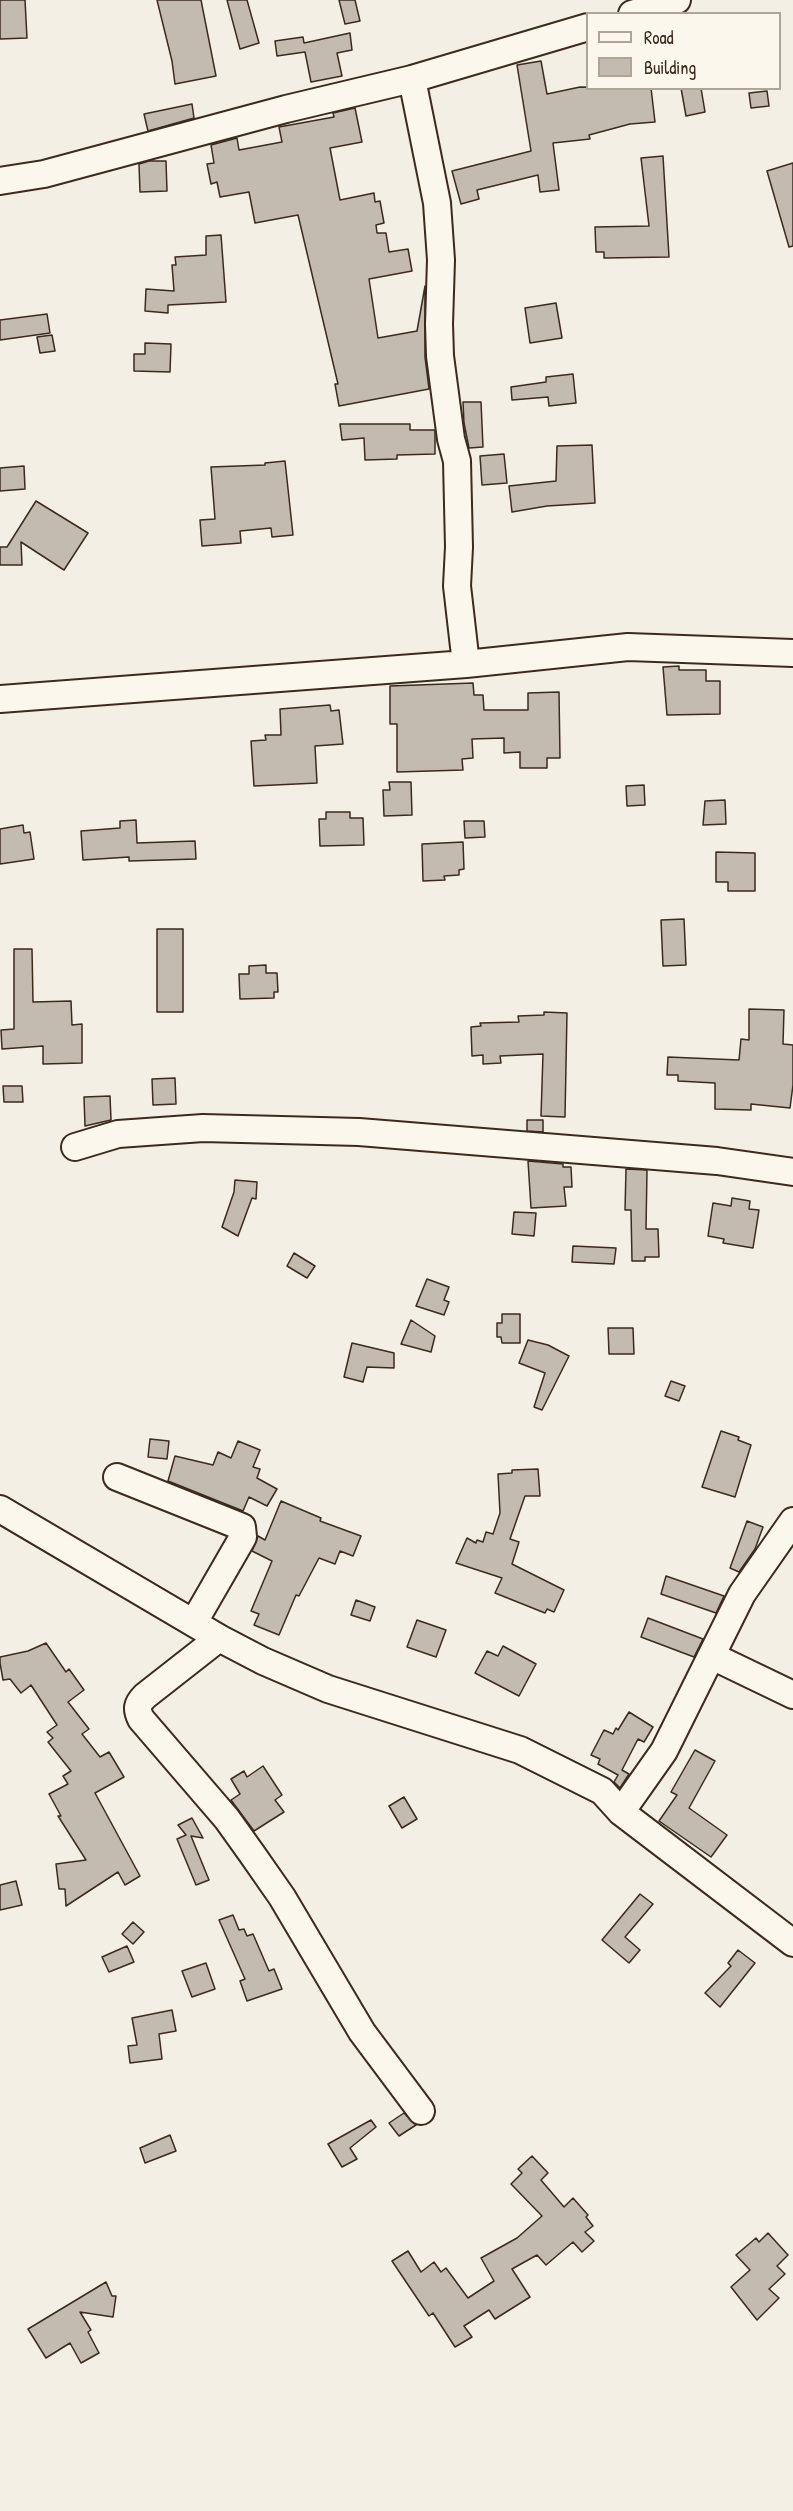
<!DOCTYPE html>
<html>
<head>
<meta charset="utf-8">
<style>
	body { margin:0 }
	#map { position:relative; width:793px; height:2511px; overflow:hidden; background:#f3efe4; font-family:"Patrick Hand",sans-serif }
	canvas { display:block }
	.legend { position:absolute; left:586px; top:12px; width:195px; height:78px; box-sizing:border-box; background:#fbf7ec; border:2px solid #aea59a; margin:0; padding:8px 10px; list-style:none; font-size:18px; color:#3b2a1e }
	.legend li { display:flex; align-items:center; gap:12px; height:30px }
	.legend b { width:30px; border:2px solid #aea59a }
</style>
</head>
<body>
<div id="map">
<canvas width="793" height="2511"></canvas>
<ul class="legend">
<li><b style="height:8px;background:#fbf7ec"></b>Road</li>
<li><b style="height:16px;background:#c3bbb0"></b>Building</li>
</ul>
</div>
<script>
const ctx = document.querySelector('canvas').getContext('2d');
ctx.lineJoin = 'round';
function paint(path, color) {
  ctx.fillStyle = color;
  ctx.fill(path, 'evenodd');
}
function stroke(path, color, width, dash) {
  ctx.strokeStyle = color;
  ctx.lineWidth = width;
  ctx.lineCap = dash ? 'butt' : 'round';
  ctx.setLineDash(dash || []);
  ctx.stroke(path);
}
const building = new Path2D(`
	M0,0H25L27,38L0,39Z
	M157,0H201L216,76L175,84L172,61Z
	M227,0H247L259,43L240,49Z
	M339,0H355L360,21L345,24Z
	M350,33L352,50L337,53L342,76L311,82L305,52L277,56L275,41L303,37L304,43Z
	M541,61L547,94L580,87L651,88L655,122L630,124L589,135L590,139L553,143L559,190L540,192L538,175L477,190L479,199L461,204L452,171L531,151L517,65Z
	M681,88H701L705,112L686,116Z
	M767,91L769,106L751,108L749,93Z
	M192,104L194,118L148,131L144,114Z
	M355,108L362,142L330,148L340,200L374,193L375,202L380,201L384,223L376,225L377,233H386L389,252L408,249L412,271L369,279L378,338L417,331L425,286V357L429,389L339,406L335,384H338L298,215L255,223L249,192L220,197L217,182L211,184L207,164L214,163L211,145L237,138L239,150L282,142L279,127L334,117L333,113Z
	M663,156L669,257L604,258V252H596L595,227L649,226L641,158Z
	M149,161H166L167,191L140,192L139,164Z
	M793,163V246L789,247L767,171Z
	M221,235L226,302L168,305V313L145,311L146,289L174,291L172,265H176L175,257L206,255V236Z
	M556,303L562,338L530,343L525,308Z
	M47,314L50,333L0,340V320Z
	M52,335L55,351L40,353L37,337Z
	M145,343L171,344L170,372L134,371V354H145Z
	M573,374L576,403L549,406L548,397L512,400L511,387L546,382V377Z
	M463,402H481L483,447L469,448L464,423Z
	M340,424H410V430H435V454L397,455V459L365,460L364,438L342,440Z
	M592,445L595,503L547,506L512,512L509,486L556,481L557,446Z
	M504,454L507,483L482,485L480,456Z
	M285,461L293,535L272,537L271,528L240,531L241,543L202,546L200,520L215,519L211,467L265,465V463Z
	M24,466L25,489L0,491V468Z
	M36,501L88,533L64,570L21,542L22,565H0V547H7Z
	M679,666V670H706V681H720V714L667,715L663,667Z
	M473,683L474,695H483L484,710H528V693L559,692L560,758H547V768H520V752L504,753V738L472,739L473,758L462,759L463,770L397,772V724H390V686Z
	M330,705L331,711L339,710L343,744L315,746L317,783L254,786L251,741L266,740L265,735H281L280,709Z
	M389,782H411L412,815L384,816L383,790H390Z
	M644,785L645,805L627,806L626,786Z
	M725,800L726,824L703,825L705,801Z
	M326,812H350V818H363L364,845L320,846L319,819H326Z
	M136,820L137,843L195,841L196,859L129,861V857L83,860L81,831L120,828V821Z
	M464,821H484L485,837L465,838Z
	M23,825L24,833L30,832L34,859L0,864V829Z
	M463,842L464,869L459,870V875L444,876L445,880L423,881L422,844Z
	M716,852L755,853V891H728V882H716Z
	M684,919L686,965L663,966L661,920Z
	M157,929H183V1012H157Z
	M14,949H32L33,1002L71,1001L72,1025L82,1024V1063L43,1064V1046L2,1049L1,1030L14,1029Z
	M266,965V973H277L278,992H274V998L240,999L239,974H249V966Z
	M749,1009L784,1010L783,1044L793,1045V1085L790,1108L751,1104V1110L715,1109V1083L678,1081V1075H667L668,1057L739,1060L741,1039L749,1040Z
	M544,1012L567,1013L565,1117L541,1116L543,1054L500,1056L501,1063L483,1064V1055L472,1056L471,1027L481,1026L480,1023L519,1022L518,1016L544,1015Z
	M175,1078L176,1104L153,1105L152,1079Z
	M3,1086H22L23,1102H4Z
	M110,1096L111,1120L85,1126L84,1097Z
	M527,1120H543V1132L527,1131Z
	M528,1161L563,1164V1167H571L572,1187H564L566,1206L531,1208Z
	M626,1169L647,1170L646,1229H658L659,1257H645V1261H632L631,1210H625Z
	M235,1180L257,1182L256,1199L252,1198L238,1236L222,1227L234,1192Z
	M732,1198L750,1201L749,1209L759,1210L753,1248L723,1243L724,1239L708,1236L713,1203L731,1206Z
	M514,1212L536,1213L534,1236L512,1234Z
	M573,1246L616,1248L614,1264L572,1262Z
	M294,1253L315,1266L307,1278L287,1266Z
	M427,1279L449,1287L444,1300L449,1302L444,1315L416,1306Z
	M502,1314H520V1343H502L501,1337H497V1323H502Z
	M411,1320L435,1336L431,1352L401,1344Z
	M608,1328H633L634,1354H609Z
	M528,1340L548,1345L569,1356L542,1410L534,1407L545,1373L519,1363Z
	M352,1343L394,1353V1368L367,1367L363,1382L344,1377Z
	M671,1381L685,1386L679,1401L665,1396Z
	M721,1431L739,1437L738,1440L751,1445L735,1497L702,1487Z
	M150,1439L169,1441L167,1459L148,1457Z
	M238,1441L260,1450L253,1467L260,1469L257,1478L277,1489L267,1506L249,1497L243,1511L168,1481L175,1456L213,1465L218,1452L231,1458Z
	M538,1469L540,1496H525L510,1539L519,1542L512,1564L564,1590L554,1612L547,1609L545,1613L495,1593L502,1578L456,1563L467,1538L476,1543L477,1540L483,1542L486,1532L493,1534L500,1513L498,1474L512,1473V1470Z
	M281,1501L321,1518L320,1521L361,1536L353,1556L340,1551L335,1564L319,1558L299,1596L296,1595L279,1635L254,1625L259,1614L251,1611L272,1561L252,1551L258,1536L265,1540Z
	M747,1521L763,1527L755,1549L739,1572L730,1568Z
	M666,1576L724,1596L716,1613L661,1594Z
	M356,1600L375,1607L370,1621L351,1615Z
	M648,1618L703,1639L694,1657L641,1637Z
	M417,1620L446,1630L436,1657L407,1647Z
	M46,1643L66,1672L69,1669L84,1690L68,1702L89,1729L82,1734L100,1757L109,1752L124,1777L95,1793L140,1876L125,1885L118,1872L66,1906L65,1889H59L56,1864L86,1860L58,1816H61L49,1794L68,1784L63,1776L71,1771L48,1742L53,1738L47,1732L57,1725L31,1685L21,1693L10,1679L3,1680L0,1663V1657L28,1651Z
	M503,1646L536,1664L519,1696L475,1673L487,1651L498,1656Z
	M629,1712L653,1727L644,1742L638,1739L622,1770L629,1774L620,1788L614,1782L618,1775L598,1764L600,1759L591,1755L604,1730L613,1734L616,1728L618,1730Z
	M695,1750L715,1761L689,1808L727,1835L711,1857L659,1821L677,1795L671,1792Z
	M263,1766L282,1795L275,1800L284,1812L254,1831L231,1800L240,1794L231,1779L244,1771L247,1777Z
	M404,1797L417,1819L402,1828L389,1806Z
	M192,1818L203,1838L191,1836L209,1880L196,1885L177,1839L186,1835L178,1825Z
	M16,1881L22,1905L0,1910V1885Z
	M640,1894L653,1904L625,1937L640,1950L629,1963L602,1940Z
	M233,1915L239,1930L244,1929L247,1936L253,1934L269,1971L274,1969L282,1989L247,2001L240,1981L245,1979L219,1920Z
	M133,1922L144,1932L133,1944L122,1934Z
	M127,1946L134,1962L109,1972L102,1957Z
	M738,1950L755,1963L720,2007L705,1993L731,1966L728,1963Z
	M206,1963L215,1989L192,1997L182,1971Z
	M172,2010L176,2031L159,2034L162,2059L130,2063L128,2046L137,2045L132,2018Z
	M404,2113L416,2125L399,2136L389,2123Z
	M371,2120L376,2127L350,2148L357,2159L342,2167L328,2144Z
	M170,2135L176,2151L145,2163L140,2148Z
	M532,2156L548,2173L541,2180L564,2207L573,2198L588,2215L586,2217L593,2226L585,2232L594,2241L582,2252L573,2242L546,2265L537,2255L512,2269L530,2297L495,2319L489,2310L464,2326L472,2337L455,2347L433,2313L429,2316L392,2261L408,2251L421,2272L434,2262L441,2272L446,2268L468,2298L494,2281L481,2258L517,2238L542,2216L511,2184L522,2173L518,2169Z
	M768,2233L788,2255L777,2266L785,2274L769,2289L779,2298L757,2320L731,2287L750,2270L736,2255L756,2238L759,2242Z
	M106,2282L112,2296H116L113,2317L80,2312L91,2330L88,2332L99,2353L81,2363L70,2343L46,2358L28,2329Z`);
paint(building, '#c3bbb0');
stroke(building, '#3b2a1e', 1.5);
const minor = new Path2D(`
	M632,14L677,0
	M412,79L437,203L441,260L439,324L440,356L451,439L457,461L459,547L457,586L466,664
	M0,181L44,174L286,109L412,79L588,27
	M0,699L466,664L628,647L793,653
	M75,1147L118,1134L203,1128L359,1132L717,1161L793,1172
	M117,1477L242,1527L243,1537L194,1622
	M0,1509L219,1638L263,1661L328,1689L520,1750L602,1791L621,1812L664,1751L742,1594L793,1521
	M219,1638L145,1696C137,1704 136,1709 141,1719L227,1819L252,1854L282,1897L362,2032L421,2111
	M712,1656L793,1695
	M621,1812L793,1943`);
stroke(minor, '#3b2a1e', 30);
stroke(minor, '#fbf7ec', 26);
</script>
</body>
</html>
